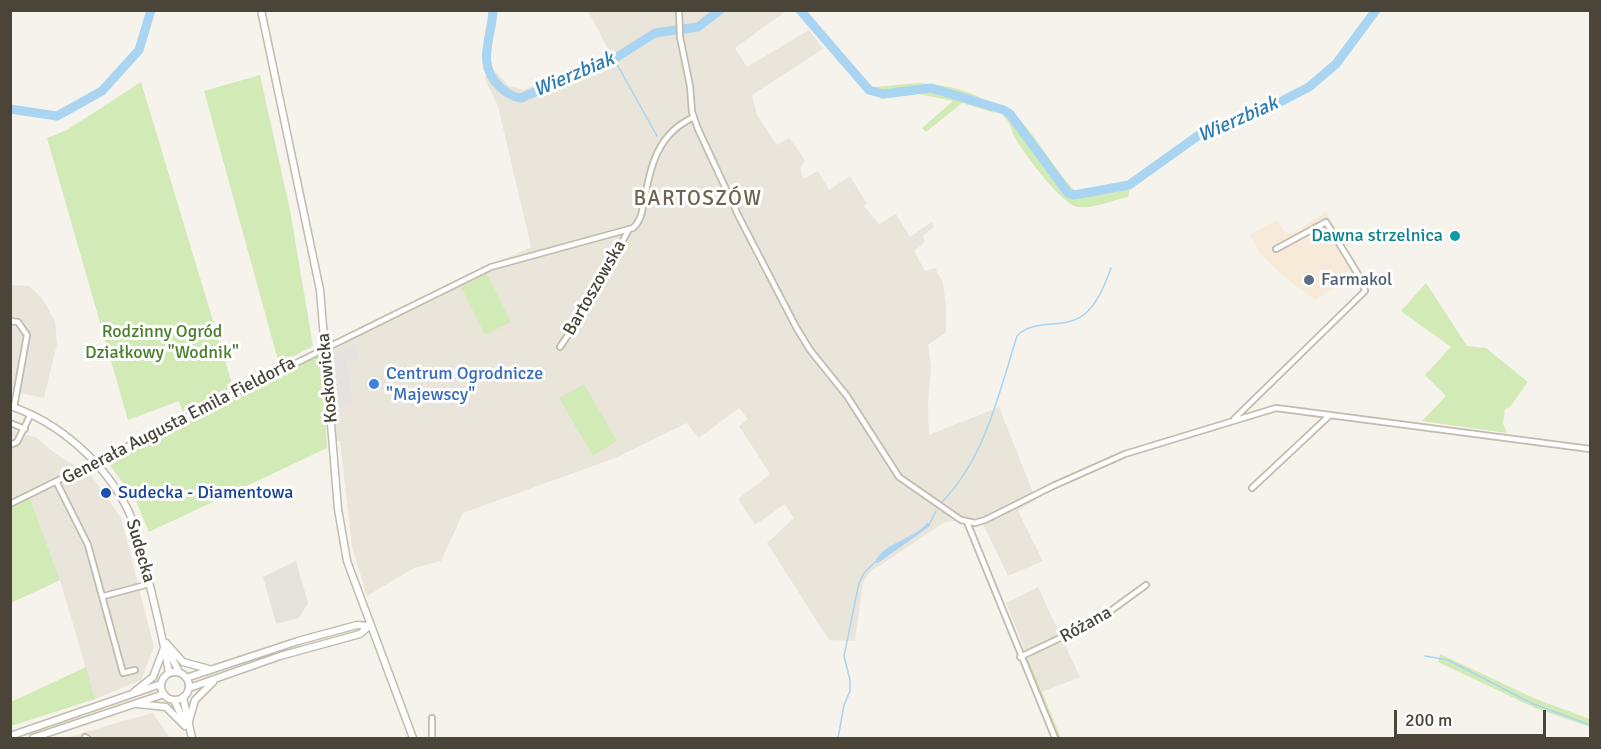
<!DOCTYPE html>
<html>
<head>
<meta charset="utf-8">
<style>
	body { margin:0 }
	#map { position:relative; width:1601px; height:749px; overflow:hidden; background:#f6f3ec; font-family:Signika,sans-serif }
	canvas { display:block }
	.frame { position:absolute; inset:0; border:12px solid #4b4439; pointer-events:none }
	.scale { position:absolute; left:1394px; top:710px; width:152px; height:27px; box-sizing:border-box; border:3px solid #4b4439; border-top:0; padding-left:8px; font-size:18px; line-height:21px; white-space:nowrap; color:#4b4439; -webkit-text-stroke:4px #fff; paint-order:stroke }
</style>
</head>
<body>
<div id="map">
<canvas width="1601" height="749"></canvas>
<div class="frame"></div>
<div class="scale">200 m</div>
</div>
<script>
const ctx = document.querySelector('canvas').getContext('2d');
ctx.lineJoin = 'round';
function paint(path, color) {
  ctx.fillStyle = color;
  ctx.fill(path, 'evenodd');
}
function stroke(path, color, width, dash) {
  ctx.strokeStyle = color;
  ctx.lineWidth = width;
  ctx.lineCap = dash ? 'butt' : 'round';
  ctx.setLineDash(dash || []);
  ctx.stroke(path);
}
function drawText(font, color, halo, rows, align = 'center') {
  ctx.font = font + ' Signika,sans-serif';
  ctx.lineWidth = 6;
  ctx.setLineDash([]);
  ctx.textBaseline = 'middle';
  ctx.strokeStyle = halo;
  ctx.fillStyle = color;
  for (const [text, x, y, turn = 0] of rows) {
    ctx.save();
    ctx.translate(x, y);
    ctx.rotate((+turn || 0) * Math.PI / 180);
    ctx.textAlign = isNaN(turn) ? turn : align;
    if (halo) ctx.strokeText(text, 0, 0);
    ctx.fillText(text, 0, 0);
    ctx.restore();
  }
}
paint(new Path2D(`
	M588,11H786L735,48L747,67L809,30L823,49L752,95L757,115L777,145L789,138L799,151L805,161L800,168L803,179L818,171L829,190L850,176L867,204L864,206L879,224L896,214L910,237L932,222L934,227L923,236L925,242L914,251L925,271L935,268L943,283L946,307V332L928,345L931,366L928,403L929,435L999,407L1036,500L1018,511L1043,561L1008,576L980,518L945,522L870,572L863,582L855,641L829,640L767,543L794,518L785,504L755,525L738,499L770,474L739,426L748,419L739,408L699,438L687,423L615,458L463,513L441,561L414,568L367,596L352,547L340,441H334L328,340L340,338L391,315L470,274L531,247L498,106L484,77L495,71L509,86L524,90L610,53Z
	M11,285L29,286L42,298L55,321L57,344L44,398L11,391Z
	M10,429L37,438L57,455L91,475L121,518L154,647L141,680L95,699L60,580L30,498L11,507Z
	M1038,587L1080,677L1042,692L1006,603Z
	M153,713L170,738H66L123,721Z`), '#eae5da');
paint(new Path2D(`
	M1326,212L1362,271L1315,300L1283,276L1259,252L1250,234L1277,220L1285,232L1293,233Z`), '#f7ead8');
paint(new Path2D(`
	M296,561L308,603L299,618L276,624L263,577Z`), '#e6e2dd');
paint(new Path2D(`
	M260,75L290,210L313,346L279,364L204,91Z
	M141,82L233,387L182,411L179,401L128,420L47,138L67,130Z
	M919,83C943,85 984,90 995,113L962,103L926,132L922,128L953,101L919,94L881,99L875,87Z
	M1002,104C1033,126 1050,166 1077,193L1105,192L1130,187L1128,197C1113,200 1093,209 1078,207C1062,205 1022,151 1014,136C1010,127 1011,123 1003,116Z
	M487,274L511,322L485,335L461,287Z
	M1426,283L1467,346L1486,348L1528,382L1510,407L1505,409L1503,423L1507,433L1422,421L1446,396L1425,375L1451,347L1401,311Z
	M323,353L327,448L149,532L136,501L106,460Z
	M584,384L617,441L593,456L559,398Z
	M30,498L60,580L11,603V507Z
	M1440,654L1536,699L1590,719V727L1535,708L1438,662Z
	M1028,658L1061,738H1057L1025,659Z
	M86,667L95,699L11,726V702Z`), '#d2eab5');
paint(new Path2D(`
	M356,343L358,358L346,361L354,404L338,406L332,352Z`), '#e5e3e0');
paint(new Path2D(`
	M927,523H930V526L878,563L875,562C884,542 914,540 927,523Z`), '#a9d4f2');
stroke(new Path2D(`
	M614,59L657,136
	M942,502C985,458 999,393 1017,336C1035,317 1066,331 1086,313C1099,301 1105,284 1111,268
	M930,523L936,511
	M1425,656L1448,660L1531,703L1590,725
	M838,738L844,705L850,691V680L844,656L859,583L864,573L875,562`), '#a9d4f2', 1.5);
stroke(new Path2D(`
	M493,10C492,39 475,63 500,87C506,92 512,97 521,98L617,57L655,33L698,27L720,10
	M800,10L869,90L883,94L931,88L1004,110L1010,114L1068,193L1074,195L1129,185L1199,135L1263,111L1309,87L1336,64L1376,10
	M10,109L57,116L102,91L139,50L151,10`), '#a9d4f2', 9);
const minor = new Path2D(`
	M679,10L680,37L690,86L692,112L698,129L739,217L796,327L810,350L847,396L899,477L961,520L975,523L985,520L1053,486L1125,454L1276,408L1590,449
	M10,321L18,322L27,335L14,407
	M560,347L592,299L629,229
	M1234,419L1365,291L1362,281L1326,222L1276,249
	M10,423L25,429
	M10,445L17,442L31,414
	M57,483L88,545L123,673L135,670
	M1252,488L1330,415
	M10,504L491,267L633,228C641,221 642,212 644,202C651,165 657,134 694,117
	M967,522L1055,738
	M104,596L149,584
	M1020,657L1098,620L1146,585
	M85,737L87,738
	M432,738V718`);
const tertiary = new Path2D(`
	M261,10L320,290L338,509L347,561L413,738
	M10,406C59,422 105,463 128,510C136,527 140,548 145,566C154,602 163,637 169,673
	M166,643L183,662L209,669
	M169,652L179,672
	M161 686a14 14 0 1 1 28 0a14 14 0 1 1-28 0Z
	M186,678L298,641L357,625L369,626
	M189,688L280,656L360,634L369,626
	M134,692L153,677L164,648
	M183,697L192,738
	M174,700L184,721
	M137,704L166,707L185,726
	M189,721L195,700L213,682
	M10,736L161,684
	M33,738L164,694`);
stroke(minor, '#c2bbae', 8);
stroke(tertiary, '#c2bbae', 9);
stroke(minor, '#fff', 4.5);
stroke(tertiary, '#fff', 6);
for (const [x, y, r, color] of [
	[1455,236,6,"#0f9aa8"],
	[1309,280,6,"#5c6f8a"],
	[374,384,6,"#3f7fe0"],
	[106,493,6,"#1a4fb4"]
]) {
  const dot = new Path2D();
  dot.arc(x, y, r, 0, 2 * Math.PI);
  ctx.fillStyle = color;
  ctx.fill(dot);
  stroke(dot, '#fff', 2);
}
drawText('18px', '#0d838f', '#fff', [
	["Dawna strzelnica",1443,236]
], 'right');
drawText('18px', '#4e5e75', '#fff', [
	["Farmakol",1321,280]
], 'left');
drawText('18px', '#4b4439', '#fff', [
	["Bartoszowska",595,288,-60],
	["Koskowicka",328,378,-95],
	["Generała Augusta Emila Fieldorfa",179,421,-27],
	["Sudecka",140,551,74],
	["Różana",1086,625,-29]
]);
drawText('18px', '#4a7f2a', '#fff', [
	["Rodzinny Ogród",162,332],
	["Działkowy \"Wodnik\"",162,353]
]);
drawText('18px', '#366cbe', '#fff', [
	["Centrum Ogrodnicze",386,374],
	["\"Majewscy\"",386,395]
], 'left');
drawText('18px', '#164399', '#fff', [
	["Sudecka - Diamentowa",118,493]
], 'left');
drawText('italic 20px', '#2e7ab2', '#fff', [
	["Wierzbiak",574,75,-23],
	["Wierzbiak",1238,120,-24]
]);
ctx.letterSpacing = '1.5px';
drawText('21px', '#6e6250', '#fff', [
	["BARTOSZÓW",698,199]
]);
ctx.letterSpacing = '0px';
</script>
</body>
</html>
